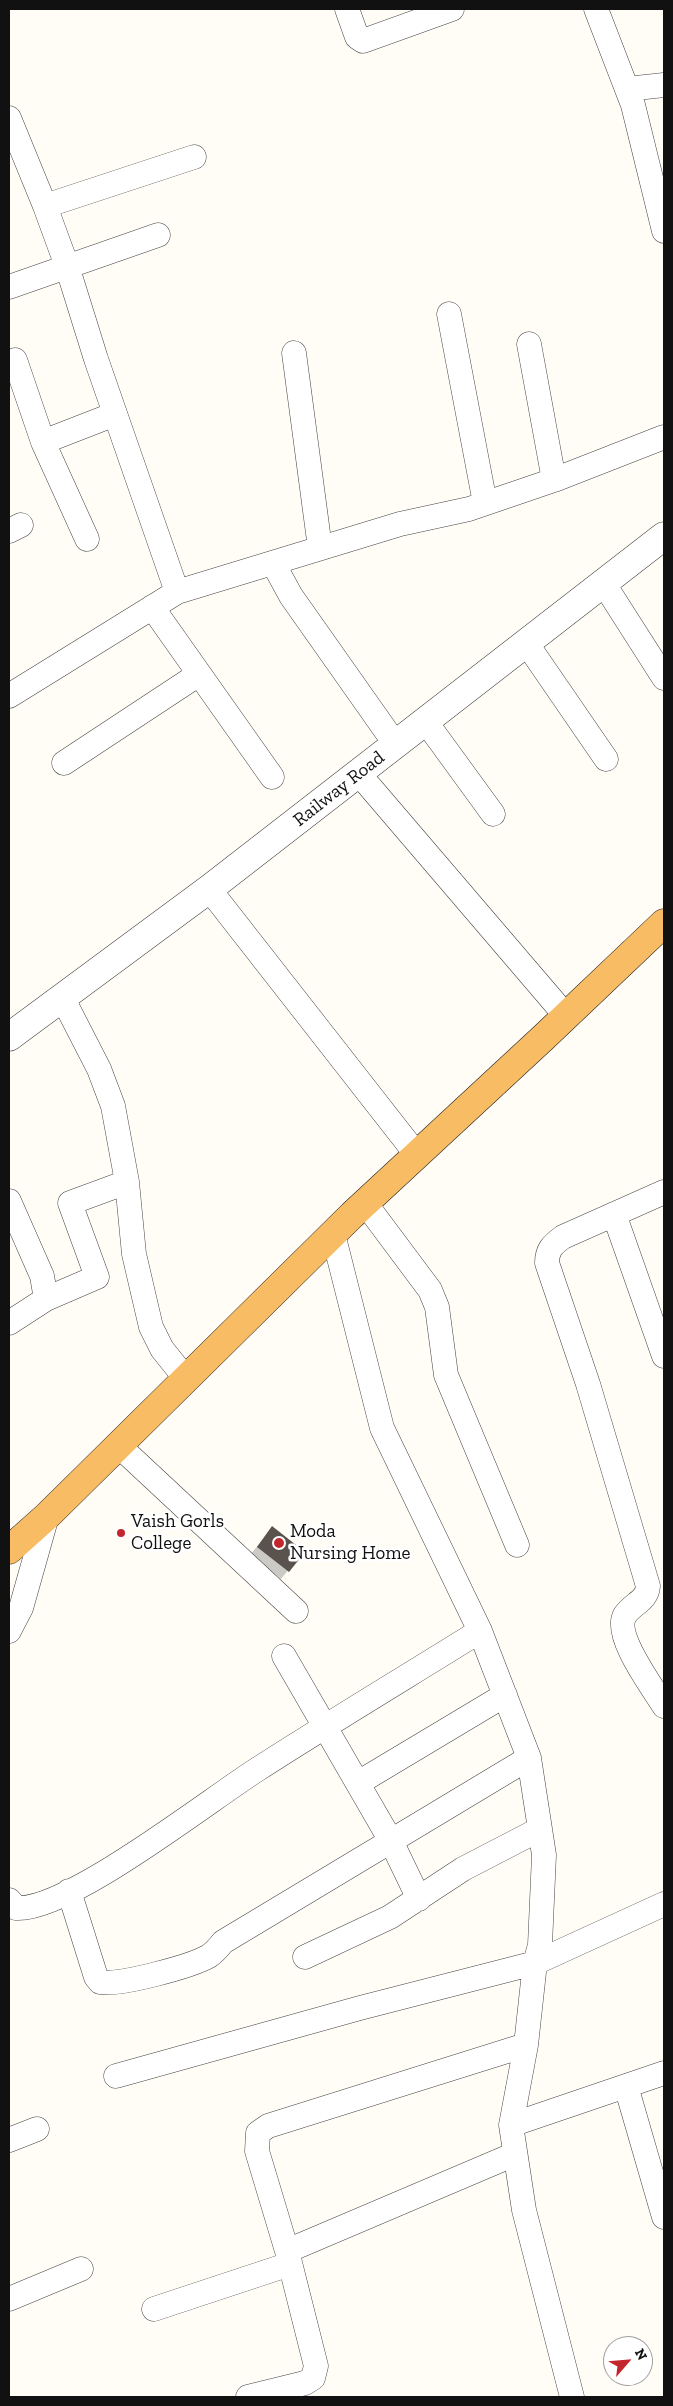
<!DOCTYPE html>
<html>
<head>
<meta charset="utf-8">
<style>
	body { margin:0 }
	#map { position:relative; width:673px; height:2406px; overflow:hidden; background:#fffdf5; font-family:"Zilla Slab",serif }
	canvas { display:block }
	.frame { position:absolute; inset:0; border:10px solid #111; pointer-events:none }
	.north { position:absolute; left:603px; top:2336px; width:50px; height:50px; box-sizing:border-box; background:#fff; border:1px solid #a0a0a0; border-radius:50%; rotate:63deg; font-size:14px; font-weight:700; line-height:20px; text-align:center; color:#111 }
	.north::after { content:''; display:block; margin:auto; width:18px; height:22px; background:#c4262e; clip-path:polygon(50% 0,100% 100%,50% 72%,0 100%) }
</style>
</head>
<body>
<div id="map">
<canvas width="673" height="2406"></canvas>
<div class="frame"></div>
<div class="north">N</div>
</div>
<script>
const ctx = document.querySelector('canvas').getContext('2d');
ctx.lineJoin = 'round';
function paint(path, color) {
  ctx.fillStyle = color;
  ctx.fill(path, 'evenodd');
}
function stroke(path, color, width, dash) {
  ctx.strokeStyle = color;
  ctx.lineWidth = width;
  ctx.lineCap = dash ? 'butt' : 'round';
  ctx.setLineDash(dash || []);
  ctx.stroke(path);
}
function drawText(font, color, halo, rows, align = 'center') {
  ctx.font = font + ' "Zilla Slab",serif';
  ctx.lineWidth = 5;
  ctx.setLineDash([]);
  ctx.textBaseline = 'middle';
  ctx.strokeStyle = halo;
  ctx.fillStyle = color;
  for (const [text, x, y, turn = 0] of rows) {
    ctx.save();
    ctx.translate(x, y);
    ctx.rotate((+turn || 0) * Math.PI / 180);
    ctx.textAlign = isNaN(turn) ? turn : align;
    if (halo) ctx.strokeText(text, 0, 0);
    ctx.fillText(text, 0, 0);
    ctx.restore();
  }
}
paint(new Path2D(`
	M272,1528L303,1552L281,1579L250,1555Z`), '#0003');
paint(new Path2D(`
	M272,1526L305,1552L289,1572L257,1547Z`), '#5a524d');
const minor = new Path2D(`
	M347,9L357,37L363,41L452,9
	M596,9L633,105L664,231
	M627,89L664,85
	M9,118L45,206L67,266L96,359L177,592
	M45,206L194,157
	M9,287L158,235
	M449,314L485,503
	M529,344L554,480
	M294,353L320,548
	M15,360L43,442L87,539
	M43,442L115,414
	M9,531L21,525
	M273,563L291,596L396,745
	M604,584L664,678
	M152,607L272,777
	M527,644L606,759
	M9,696L177,592L400,524L469,509L554,480L664,437
	M426,722L493,814
	M64,763L199,674
	M359,774L566,1016
	M209,889L417,1155
	M62,997L99,1069L113,1106L127,1182L134,1254L151,1327L162,1349L186,1379
	M664,1192L563,1237C552,1245 547,1250 547,1263L588,1384L648,1586C647,1601 633,1603 625,1615C613,1635 653,1688 664,1706
	M9,1201L42,1276L46,1299L9,1323
	M365,1203L430,1290L437,1307L446,1375L517,1545
	M614,1214L664,1356
	M333,1234L382,1428L480,1631L529,1758L544,1855L540,1945L535,1963L526,2045L511,2125L524,2210L572,2397
	M46,1299L97,1277L70,1203L127,1182
	M118,1445L296,1611
	M9,1631L21,1608L47,1516
	M284,1656L391,1841L419,1899
	M358,1783L505,1695
	M69,1891L96,1977L100,1982C119,1986 192,1966 209,1956C215,1952 219,1947 223,1942L529,1758
	M9,1900L16,1908C67,1912 209,1800 258,1769C331,1722 406,1677 480,1631
	M305,1957L390,1917L463,1869L540,1829
	M116,2076L360,2008L535,1963L664,1904
	M626,2086L664,2217
	M511,2125L664,2073
	M9,2140L37,2129
	M287,2251L515,2154
	M9,2299L81,2269
	M154,2309L290,2264
	M248,2397L305,2383L313,2378L316,2366L287,2251L257,2151L258,2133L268,2126L526,2045`);
const tertiary = new Path2D(`
	M9,1037L209,889L664,536`);
const trunk = new Path2D(`
	M9,1550L47,1516L352,1215L544,1037L664,923`);
stroke(minor, '#444', 25);
stroke(tertiary, '#444', 29);
stroke(trunk, '#222', 29);
stroke(minor, '#fff', 24);
stroke(tertiary, '#fff', 28);
stroke(trunk, '#f7bc64', 28);
for (const [x, y, r, color] of [
	[121,1533,5,"#c4262e"],
	[279,1543,6,"#c4262e"]
]) {
  const dot = new Path2D();
  dot.arc(x, y, r, 0, 2 * Math.PI);
  ctx.fillStyle = color;
  ctx.fill(dot);
  stroke(dot, '#fff', 2);
}
drawText('19px', '#111', '#fff', [
	["Railway Road",339,789,-38]
]);
drawText('19px', '#111', '#fff', [
	["Vaish Gorls",131,1522],
	["College",131,1544],
	["Moda",290,1532],
	["Nursing Home",290,1554]
], 'left');
</script>
</body>
</html>
